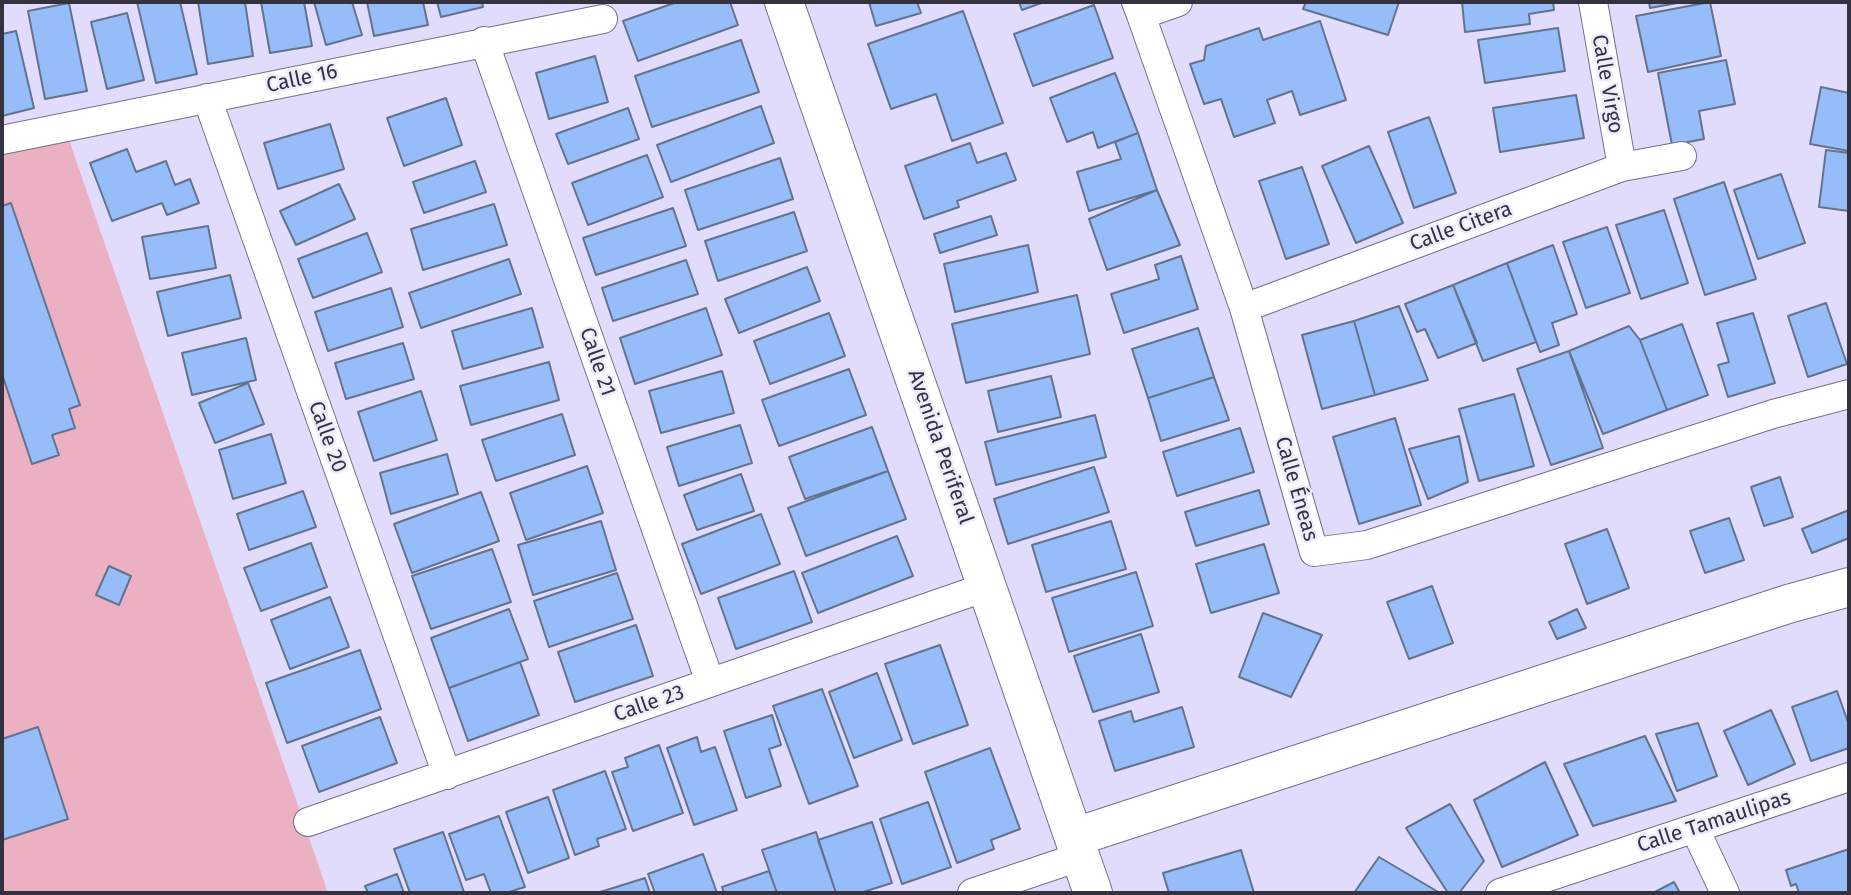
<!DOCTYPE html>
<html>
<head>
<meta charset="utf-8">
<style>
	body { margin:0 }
	#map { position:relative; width:1851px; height:895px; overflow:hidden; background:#e1dcfc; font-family:"Fira Sans",sans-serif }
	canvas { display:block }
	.frame { position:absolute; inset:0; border:4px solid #34323e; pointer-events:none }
</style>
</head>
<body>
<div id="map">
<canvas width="1851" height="895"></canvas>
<div class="frame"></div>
</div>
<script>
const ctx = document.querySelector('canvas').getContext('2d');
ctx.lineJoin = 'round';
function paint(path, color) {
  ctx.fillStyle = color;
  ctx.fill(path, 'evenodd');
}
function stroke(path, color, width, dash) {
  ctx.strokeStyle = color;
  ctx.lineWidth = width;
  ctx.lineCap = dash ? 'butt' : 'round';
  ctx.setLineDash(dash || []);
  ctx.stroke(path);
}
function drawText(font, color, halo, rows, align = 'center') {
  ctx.font = font + ' "Fira Sans",sans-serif';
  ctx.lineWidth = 5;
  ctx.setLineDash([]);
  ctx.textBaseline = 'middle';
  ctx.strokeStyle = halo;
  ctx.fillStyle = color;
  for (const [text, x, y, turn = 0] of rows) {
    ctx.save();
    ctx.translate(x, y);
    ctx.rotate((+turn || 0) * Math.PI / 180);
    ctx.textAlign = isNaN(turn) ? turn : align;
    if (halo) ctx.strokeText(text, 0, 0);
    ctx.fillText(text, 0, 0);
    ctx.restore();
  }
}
paint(new Path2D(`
	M67,134L328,893H2V148Z`), '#ebb0c2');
const building = new Path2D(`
	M137,2H180L197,74L156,83Z
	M198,2H245L253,56L208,64Z
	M261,2H304L312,46L270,53Z
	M314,2H352L362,35L326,45Z
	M367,2H423L428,25L374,36Z
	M437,2H482L483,7L441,17Z
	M677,2H730L738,25L638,61L623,21Z
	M869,2H917L921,13L876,26Z
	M1019,2H1044L1022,10Z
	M1306,2H1399L1388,35L1303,9Z
	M1462,2H1553L1554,10L1529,14L1530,24L1465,32Z
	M1649,2H1683L1650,8Z
	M1710,2L1721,56L1648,72L1636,16Z
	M69,3L87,91L45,99L28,11Z
	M1094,5L1113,58L1033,86L1014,34Z
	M963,11L1003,123L952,141L936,94L891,109L868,44Z
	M127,13L144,80L107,89L91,22Z
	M1320,21L1346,100L1300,115L1292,91L1267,100L1275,123L1234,137L1221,99L1204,104L1190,64L1204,60L1206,46L1259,28L1263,40Z
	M1558,28L1565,71L1485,83L1478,40Z
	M16,31L34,108L2,116V34Z
	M741,40L759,92L652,127L635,76Z
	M595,56L608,102L549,119L536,73Z
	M1726,60L1735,104L1699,111L1704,139L1672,145L1658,73Z
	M1115,73L1138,133L1098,148L1093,132L1067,142L1050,98Z
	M1821,87L1849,93V151L1810,144Z
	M1576,95L1584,138L1500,152L1493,108Z
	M446,98L462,145L404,166L387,118Z
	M761,106L774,143L671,182L657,145Z
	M628,108L639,139L568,164L556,134Z
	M1429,117L1456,193L1414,208L1388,132Z
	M330,124L344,169L278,189L264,143Z
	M1138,133L1157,190L1089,211L1077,172L1121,159L1115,142Z
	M970,143L977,163L1006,153L1016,180L957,201L959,207L924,219L905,166Z
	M1369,146L1403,223L1356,243L1322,166Z
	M127,149L136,172L166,161L175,185L190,179L199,203L167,215L162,203L112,221L90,163Z
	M1826,150L1849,153V211L1819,207Z
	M647,155L663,197L588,225L572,183Z
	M780,158L793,199L698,230L685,190Z
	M475,161L486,192L424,213L413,182Z
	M1302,167L1329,244L1286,259L1259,181Z
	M1781,174L1805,243L1758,259L1734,190Z
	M1724,182L1756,279L1705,295L1674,199Z
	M339,184L355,219L296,245L280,211Z
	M1157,190L1180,245L1107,270L1089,219Z
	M11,203L80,405L69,409L75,428L52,435L59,455L32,464L2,374V206Z
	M494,204L507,245L423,270L411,229Z
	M673,208L686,246L596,275L583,238Z
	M1664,210L1688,283L1641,299L1616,225Z
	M794,212L807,251L718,281L705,241Z
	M991,216L997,235L940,253L934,234Z
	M208,226L216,268L150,279L142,237Z
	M1607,227L1630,293L1586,308L1563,242Z
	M367,233L382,272L313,298L298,259Z
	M1028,245L1038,292L955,312L944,264Z
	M1553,245L1577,314L1552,323L1559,345L1540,352L1507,263Z
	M1181,256L1198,309L1124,333L1111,294L1159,279L1155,265Z
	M509,259L521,294L421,328L409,293Z
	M686,260L698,294L613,321L602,288Z
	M1507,263L1536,342L1483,361L1453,285Z
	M807,267L820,301L739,333L725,299Z
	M230,275L241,318L168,336L157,292Z
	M1453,285L1477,343L1438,358L1425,329L1417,332L1405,304Z
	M391,288L403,327L328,351L315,312Z
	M1077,295L1090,354L966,383L952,324Z
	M1826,303L1847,364L1808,377L1788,316Z
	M1399,306L1428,380L1375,395L1354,321Z
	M532,308L543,347L463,369L452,331Z
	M706,308L722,355L635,384L620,338Z
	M829,313L845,356L770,384L754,341Z
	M1753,313L1775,383L1728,397L1718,365L1729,362L1717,323Z
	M1354,321L1375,395L1322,409L1302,335Z
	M1682,324L1708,395L1667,410L1640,340Z
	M1629,326L1640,340L1667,410L1603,434L1569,351Z
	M1198,328L1214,377L1148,398L1132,349Z
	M246,338L256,380L192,395L182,353Z
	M403,343L414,379L346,399L335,363Z
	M1569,351L1603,448L1551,465L1517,369Z
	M549,362L559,400L471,425L460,386Z
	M849,369L866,415L779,446L762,400Z
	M722,371L734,413L661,433L649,391Z
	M1051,376L1061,417L998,432L988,391Z
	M1214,377L1229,420L1161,441L1148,398Z
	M248,383L264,424L215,443L199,403Z
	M421,391L437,440L374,461L358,412Z
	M1514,394L1534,466L1479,481L1459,409Z
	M562,414L575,455L496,481L482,440Z
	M1095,415L1106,457L996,485L985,442Z
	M1395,418L1421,505L1359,524L1333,437Z
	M740,425L752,463L679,486L667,447Z
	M872,427L888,471L805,499L789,457Z
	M1240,428L1254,472L1177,496L1163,452Z
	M271,434L286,483L233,499L219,450Z
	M1459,436L1468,482L1428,499L1409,449Z
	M447,454L458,494L391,514L380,473Z
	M587,466L603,513L526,540L510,493Z
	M1094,467L1109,512L1008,544L994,499Z
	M888,471L906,519L806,556L788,508Z
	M741,474L754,511L697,530L684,495Z
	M1780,477L1793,517L1764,526L1751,487Z
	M1259,490L1269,524L1196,546L1185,512Z
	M303,491L316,527L249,550L237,514Z
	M481,492L499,541L412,573L394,524Z
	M1849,510V538L1812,553L1802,529Z
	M761,514L780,564L701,594L682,544Z
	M1729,518L1744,560L1705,573L1690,531Z
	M601,521L616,570L533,595L518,545Z
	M1111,521L1126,569L1046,592L1032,545Z
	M1607,529L1629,588L1587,604L1565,544Z
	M897,536L913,576L818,613L802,573Z
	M311,543L327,587L261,611L244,568Z
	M1264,544L1279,593L1211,613L1196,564Z
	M492,549L511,602L431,629L412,576Z
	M109,566L131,576L119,605L96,595Z
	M794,571L812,622L736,649L718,598Z
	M1136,572L1153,626L1069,652L1052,598Z
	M617,573L633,619L549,647L534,601Z
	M1432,586L1453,643L1409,659L1387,602Z
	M330,597L349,647L290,669L271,620Z
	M509,609L528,659L449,688L431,638Z
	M1577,609L1586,628L1557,639L1549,622Z
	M1263,613L1322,635L1291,697L1239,677Z
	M636,625L653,676L575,702L558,652Z
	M1141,634L1159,692L1093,712L1074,656Z
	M940,645L968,725L913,744L885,664Z
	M360,650L381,709L287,743L266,683Z
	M520,662L539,715L468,741L449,688Z
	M877,673L902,740L854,758L829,692Z
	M822,689L858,786L809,804L773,706Z
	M1837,691L1849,725V748L1811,761L1792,707Z
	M1182,707L1194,747L1115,771L1099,721L1131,711L1134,722Z
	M1771,710L1795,764L1748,785L1724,731Z
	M772,715L781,745L769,749L781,786L746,798L724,731Z
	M380,717L397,763L319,792L302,746Z
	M1698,723L1717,776L1677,791L1656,734Z
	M38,727L68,819L2,840V739Z
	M1645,736L1676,801L1593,826L1564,764Z
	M697,737L701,752L715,747L737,810L694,825L667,748Z
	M659,745L683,813L633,831L612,772L628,767L625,758Z
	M990,748L1020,829L991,840L994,849L957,863L925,772Z
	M1545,762L1578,835L1502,867L1474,800Z
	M605,771L626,829L597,839L599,846L575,855L553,790Z
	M548,797L569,858L528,873L506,812Z
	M928,802L951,867L902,884L880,819Z
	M1450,804L1484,861L1459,893H1448L1406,828Z
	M499,816L525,887L506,893H491L484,874L466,880L449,834Z
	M872,822L892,883L860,893H836L818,840Z
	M443,832L464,892L410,893L394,849Z
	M816,832L836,893H777L762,850Z
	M1849,849V893H1799L1796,884L1791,886L1786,870Z
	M1241,850L1254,893H1169L1163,873Z
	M703,854L717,893H655L648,874Z
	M1379,857L1440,893H1354Z
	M769,871L777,893H724L722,887Z
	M397,874L404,893H368L365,886Z
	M645,878L650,893H597Z
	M1674,882L1680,893H1653Z`);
paint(building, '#96bcf9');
stroke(building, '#64738d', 2);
const street = new Path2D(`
	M1136,2L1141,15L1178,2
	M1593,2L1622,167
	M1141,15L1244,308L1314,552L1367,545L1773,414L1849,394
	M484,41L710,682
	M207,98L447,775
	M2,140L603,19
	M1244,308L1622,167L1682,156
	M308,822L989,586
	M1695,829L1725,893
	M972,893L1082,856
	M1500,893L1849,777`);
const secondary = new Path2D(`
	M784,2L1093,893
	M1075,837L1788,604L1849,587`);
stroke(street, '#746f8b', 30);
stroke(secondary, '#746f8b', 40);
stroke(street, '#fff', 28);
stroke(secondary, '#fff', 38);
drawText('21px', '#34323e', '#eeebfe', [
	["Calle 16",302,79,-12],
	["Calle Virgo",1607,84,80],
	["Calle Citera",1461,227,-20],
	["Calle 21",597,362,71],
	["Calle 20",327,437,70],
	["Avenida Periferal",940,447,71],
	["Calle Éneas",1296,489,74],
	["Calle 23",649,704,-19],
	["Calle Tamaulipas",1714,822,-18]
]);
</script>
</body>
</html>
